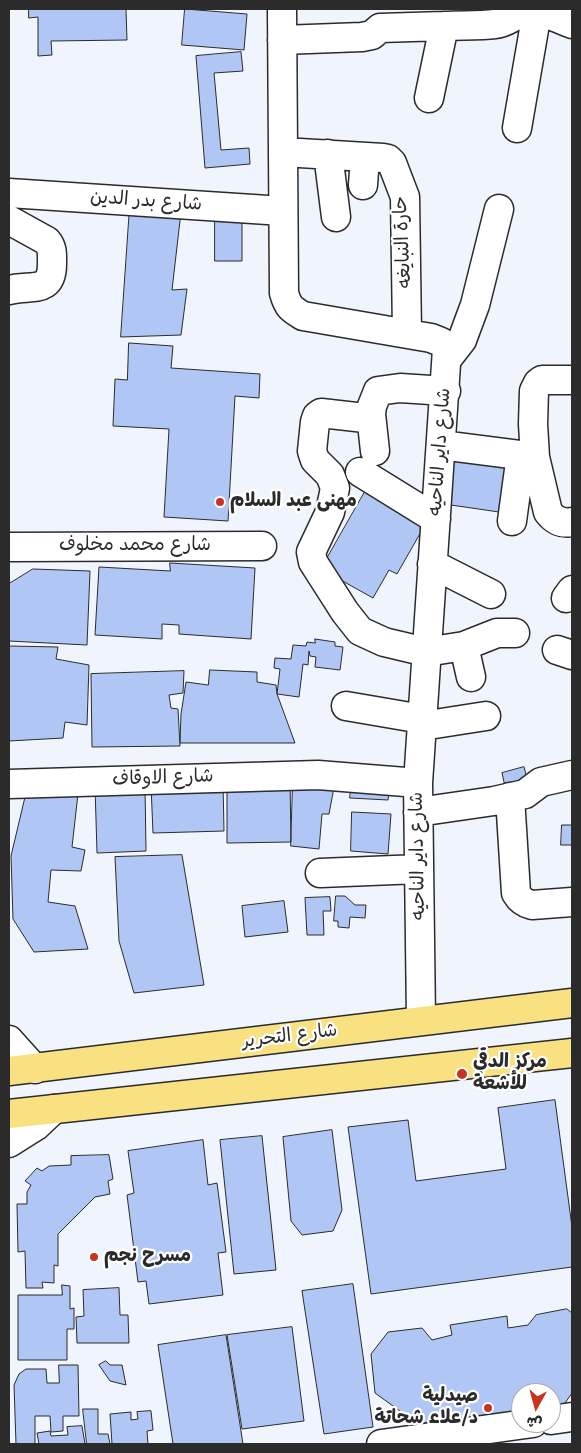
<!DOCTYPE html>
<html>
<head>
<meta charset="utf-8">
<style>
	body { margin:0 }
	#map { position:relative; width:581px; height:1453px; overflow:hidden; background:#eff4fd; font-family:Mynerve,"Playpen Sans Arabic",sans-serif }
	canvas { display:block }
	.frame { position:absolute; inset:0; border:10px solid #2b2b2b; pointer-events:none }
	.north { position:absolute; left:511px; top:1383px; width:50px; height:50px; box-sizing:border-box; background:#fff; border:1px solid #aaa; border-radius:50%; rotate:187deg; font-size:14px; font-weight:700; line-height:20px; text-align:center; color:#2b2b2b }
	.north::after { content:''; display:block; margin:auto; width:18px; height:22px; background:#c8321e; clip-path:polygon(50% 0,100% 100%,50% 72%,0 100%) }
</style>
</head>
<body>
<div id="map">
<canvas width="581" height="1453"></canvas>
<div class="frame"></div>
<div class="north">ش</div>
</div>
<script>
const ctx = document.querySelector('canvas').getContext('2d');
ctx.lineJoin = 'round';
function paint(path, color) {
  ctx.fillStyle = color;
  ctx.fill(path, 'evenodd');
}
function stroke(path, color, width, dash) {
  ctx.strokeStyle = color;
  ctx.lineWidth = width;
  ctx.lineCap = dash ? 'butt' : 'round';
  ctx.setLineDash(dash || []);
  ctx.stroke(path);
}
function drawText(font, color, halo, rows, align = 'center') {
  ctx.font = font + ' Mynerve,"Playpen Sans Arabic",sans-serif';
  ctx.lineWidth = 4.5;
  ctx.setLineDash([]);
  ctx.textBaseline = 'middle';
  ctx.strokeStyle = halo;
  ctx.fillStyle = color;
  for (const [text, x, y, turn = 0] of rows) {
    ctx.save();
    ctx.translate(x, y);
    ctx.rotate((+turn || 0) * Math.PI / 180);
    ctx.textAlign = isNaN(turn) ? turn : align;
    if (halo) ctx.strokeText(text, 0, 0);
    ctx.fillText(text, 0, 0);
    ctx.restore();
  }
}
const building = new Path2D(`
	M29,9H126L127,40L51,41L52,55L38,56V17L29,18Z
	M185,9L247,14L244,50L182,45Z
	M241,52L243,71L214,73L221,150L249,148L250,164L205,168L196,56Z
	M130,206L181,212L172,290L187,289L181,335L121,337Z
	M215,216H242V261H215Z
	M129,343L173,346L171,368L260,374L259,398L235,396L228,521L164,517L169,429L113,426L115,379L127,380Z
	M452,455L506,464L499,512L444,504Z
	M366,490L426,523L397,574L389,570L373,598L321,569Z
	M170,563L255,568L251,639L179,634V625L162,624V639L95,635L99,567L170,571Z
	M33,569L90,571L87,645L9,641V584Z
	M315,639L335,642V646L343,647L340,670L315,667L316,657L310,656L309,651L308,665L303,664L299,697L277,694L280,669L274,668L275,658L291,659L293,645L306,646L307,642L315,643Z
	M9,646L58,647L56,659L89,665L87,725L65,722L63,738L9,741Z
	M210,670L257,672V682L276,685L277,694L295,743H180L181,714L186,682L208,685Z
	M184,671L183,693L169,695L171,708L178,709L180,746L92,747L91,674Z
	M524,767L529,785L506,791L502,773Z
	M290,780L291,842L227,843V782Z
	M352,781L390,786L388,800L350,798Z
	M223,782L224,831L153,833L151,785Z
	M293,782H335L329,814H322L319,849L291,846Z
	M79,785L72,847L85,850L81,871L51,870L48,902L75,906L88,949L34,952L13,919L11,856L25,797Z
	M145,785L146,851L97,853L95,786Z
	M352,812L391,814L388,854L351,851Z
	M562,825H572V845H561Z
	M182,855L204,985L134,993L119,941L115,857Z
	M336,896H345L355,905H366L365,918L350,917L349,928L338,927V921H334Z
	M330,897L331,911H323L324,935H307L305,898Z
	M284,901L288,932L245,937L242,906Z
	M555,1100L572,1227V1267L371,1294L348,1127L408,1120L416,1181L506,1169L498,1108Z
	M332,1130L342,1210L333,1231L302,1235L291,1221L283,1137Z
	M262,1136L276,1270L234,1274L220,1140Z
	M203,1140L208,1185L217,1183L226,1252L218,1253L223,1295L149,1304L146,1281L138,1282L127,1195L134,1193L128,1151Z
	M109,1155L113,1179L108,1181L110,1194L95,1197L58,1234V1266L54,1265V1283L42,1282L43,1288H26L25,1251L18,1252L17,1204H27V1192L31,1185L25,1181L37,1168L42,1171L49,1166L71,1165V1156Z
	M353,1284L373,1427L324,1434L302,1291Z
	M62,1285L70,1286V1309L74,1308V1329H67V1360H18V1295H62Z
	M119,1288L120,1315H128L129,1343H77L76,1317L84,1316L83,1290Z
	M567,1309L572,1313V1393L563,1406L551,1408V1393H521V1411L418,1424L375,1393L371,1354L388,1332L422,1328L432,1340L452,1335L450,1325L507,1316L508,1328L528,1325L536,1315Z
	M292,1327L304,1421L242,1429L227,1335Z
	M226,1335L243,1444H173L158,1345Z
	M106,1361L110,1365H122L126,1385L110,1381L99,1365Z
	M59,1365H78L79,1416H63V1431L51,1432L50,1416H35V1444H16L14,1385L19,1374L26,1369H46L47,1383H59Z
	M83,1409H98V1434H108L110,1444H87Z
	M151,1411L153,1430L147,1431L148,1444H112L110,1414L131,1412V1420L138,1419L137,1412Z
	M82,1426L85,1444H39L37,1433L50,1431L51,1436L68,1435L67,1427Z`);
paint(building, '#b0c7f5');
stroke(building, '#2b2b2b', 1);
const minor = new Path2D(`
	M282,9L284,293C288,307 291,309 303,316L431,338L441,342L447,349L418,783L421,1020
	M282,40L362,37L372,35L380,28L444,26
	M429,98L444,26C461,25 479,26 495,24C506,23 511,17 520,14C537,7 556,18 572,24
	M517,128L537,12
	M283,152L383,158L388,159L392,163L405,197L407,333
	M328,154L336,217
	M363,185L365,157
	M9,193L283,211
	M9,220L47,241C53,248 52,255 52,264C52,295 30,284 9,290
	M448,358L462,340L475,305L499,209
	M572,380H542L538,383L534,391L533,424L535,457L548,512C554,520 562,524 572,522
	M446,391L400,388L378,391L372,406L371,414L365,418L321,413L317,416L315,422L312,451L315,460L330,475L335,488L330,512L311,552L313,562L345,612L360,631L384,642L426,652L464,646L497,633H515
	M371,414L375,451
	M441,445L535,457
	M360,472L436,519
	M512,521L521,455
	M9,547L262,546
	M432,564L491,594
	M566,598L572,590
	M464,646L471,677
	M557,650L572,655
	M346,706L422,719
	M422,726L486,716
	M9,784L318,775L418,783
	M510,797L516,893C520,900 524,903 532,905L572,902
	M418,812L494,801L525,794L541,782L572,775
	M320,873L419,869
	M9,1040L35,1069
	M9,1143L36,1126L54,1109
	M551,1420L572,1417
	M381,1444L533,1423`);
const major = new Path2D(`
	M9,1071L572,1003
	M9,1114L572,1053`);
stroke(minor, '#2b2b2b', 31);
stroke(major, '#2b2b2b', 31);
stroke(minor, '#fff', 28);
stroke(major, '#f9e181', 28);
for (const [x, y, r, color] of [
	[220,502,5,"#c8321e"],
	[462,1074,6,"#c8321e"],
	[94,1257,5,"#c8321e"],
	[488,1408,5,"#c8321e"]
]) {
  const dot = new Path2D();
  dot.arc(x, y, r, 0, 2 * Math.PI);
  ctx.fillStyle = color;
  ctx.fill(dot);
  stroke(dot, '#fff', 2);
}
drawText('19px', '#2b2b2b', '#fff', [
	["شارع بدر الدين",146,202,4],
	["حارة النبايغه",404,242,-93],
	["شارع داير الناحيه",441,452,-86],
	["شارع محمد مخلوف",135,546],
	["شارع الاوقاف",163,779,-2],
	["شارع داير الناحيه",419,856,-91],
	["شارع التحرير",290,1037,-7]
]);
drawText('bold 19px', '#2b2b2b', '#fff', [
	["مهنى عبد السلام",230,502],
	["مركز الدقي",473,1063],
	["للأشعة",473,1085],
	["مسرح نجم",104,1257],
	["صيدلية",478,1397,"right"],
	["د/علاء شحاتة",478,1419,"right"]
], 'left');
</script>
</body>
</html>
